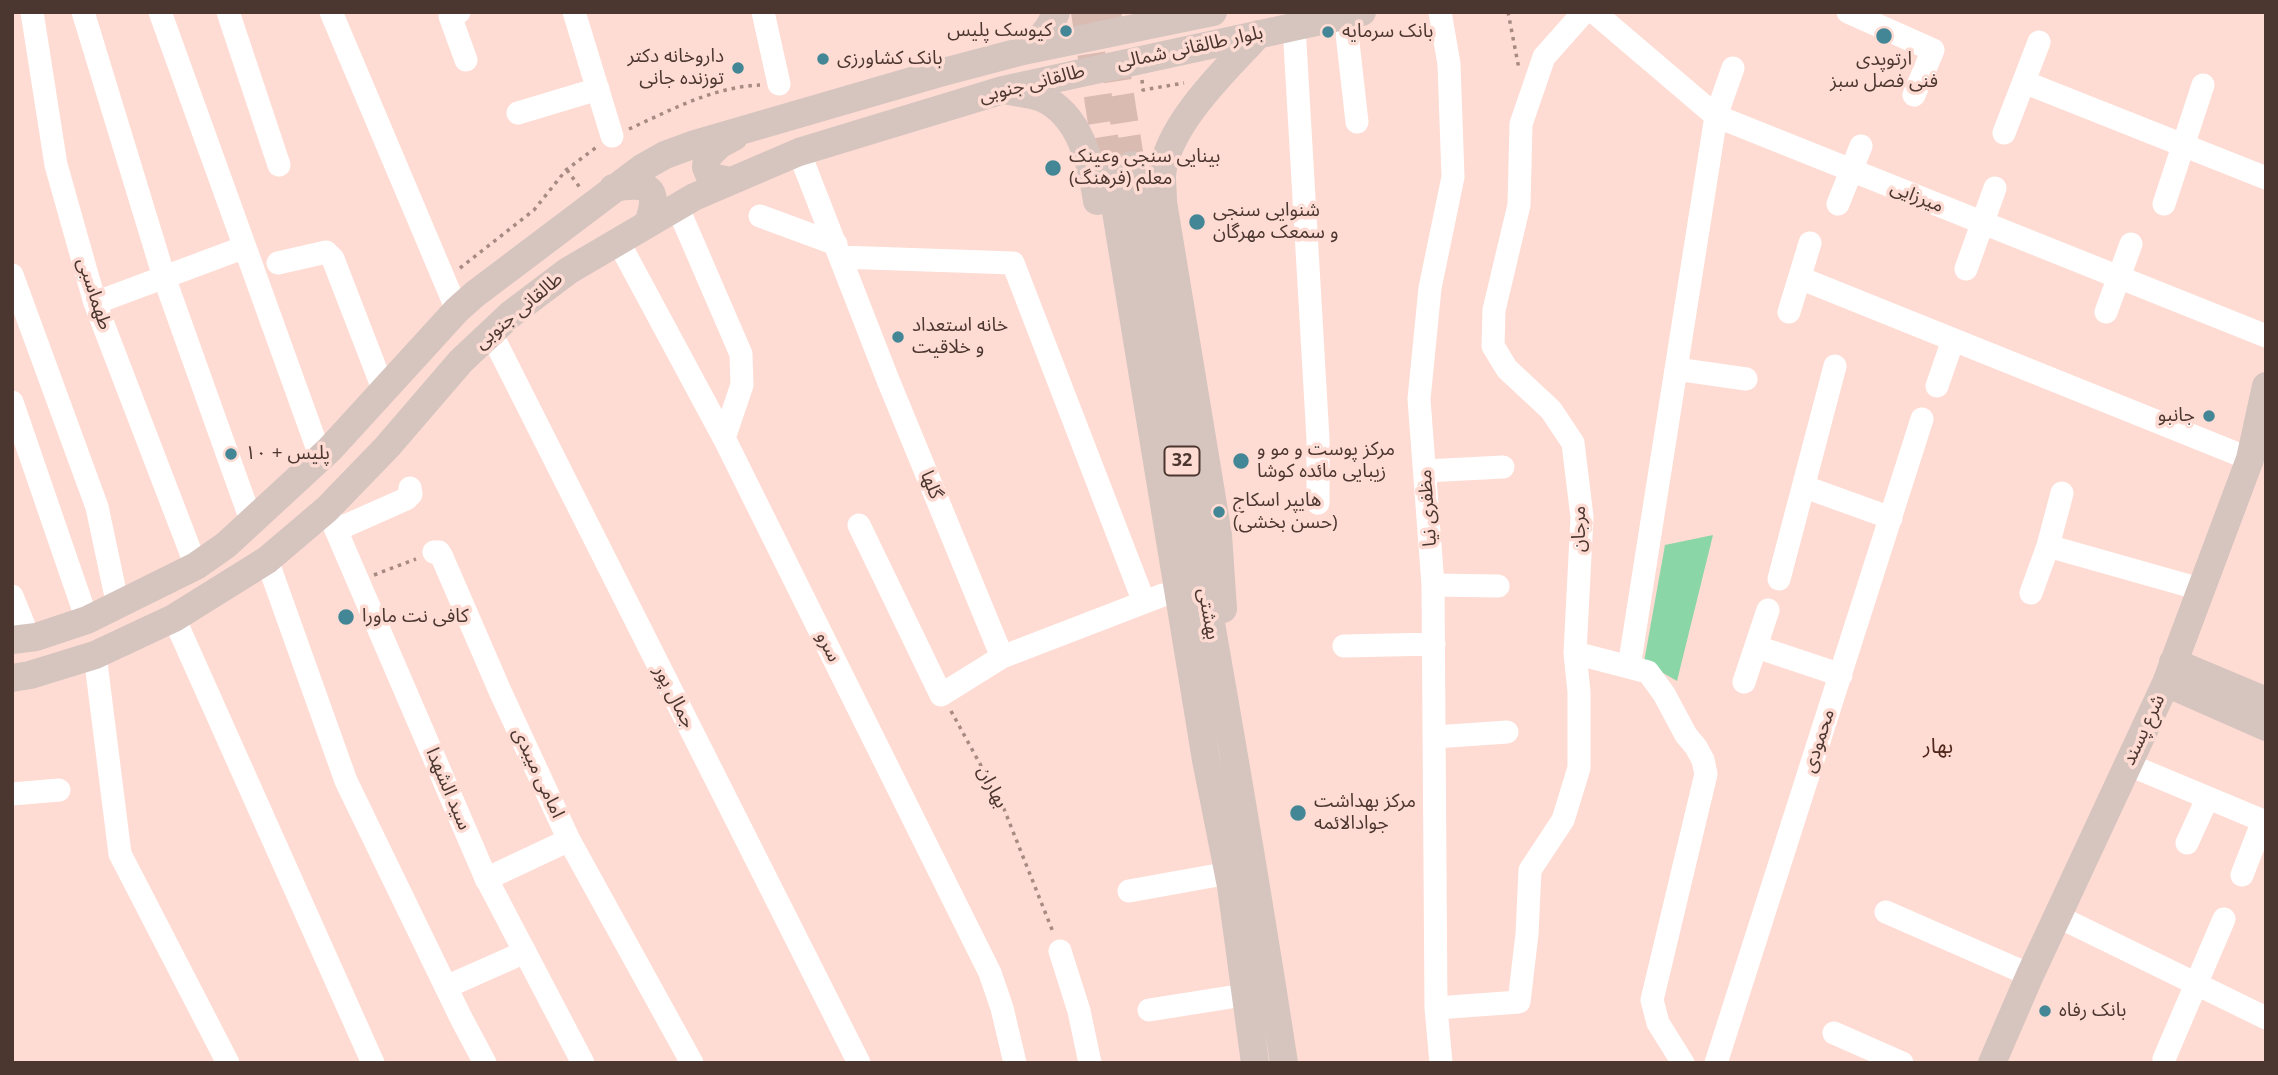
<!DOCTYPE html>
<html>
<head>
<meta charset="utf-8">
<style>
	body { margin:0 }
	#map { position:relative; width:2278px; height:1075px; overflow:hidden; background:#fedcd3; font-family:"Open Sans",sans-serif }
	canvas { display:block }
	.frame { position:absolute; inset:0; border:14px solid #4c3630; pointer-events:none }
</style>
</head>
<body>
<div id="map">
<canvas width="2278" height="1075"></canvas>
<div class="frame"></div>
</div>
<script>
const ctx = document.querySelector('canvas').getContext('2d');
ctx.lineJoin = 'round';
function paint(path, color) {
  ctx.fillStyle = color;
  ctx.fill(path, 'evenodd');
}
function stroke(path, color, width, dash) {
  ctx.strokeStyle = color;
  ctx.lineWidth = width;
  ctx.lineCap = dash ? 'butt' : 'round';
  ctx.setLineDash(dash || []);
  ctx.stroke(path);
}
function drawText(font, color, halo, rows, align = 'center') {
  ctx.font = font + ' "Open Sans","Noto Sans Arabic",sans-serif';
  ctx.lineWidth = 7;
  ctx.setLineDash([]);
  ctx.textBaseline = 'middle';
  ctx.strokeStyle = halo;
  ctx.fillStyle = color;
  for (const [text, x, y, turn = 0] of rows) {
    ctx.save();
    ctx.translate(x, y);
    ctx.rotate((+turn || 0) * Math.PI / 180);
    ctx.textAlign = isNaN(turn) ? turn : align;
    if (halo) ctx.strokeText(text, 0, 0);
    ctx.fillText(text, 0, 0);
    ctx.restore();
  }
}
paint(new Path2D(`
	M1713,535L1677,681L1644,662L1665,545Z`), '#8bd6a6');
stroke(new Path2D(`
	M1085,12L1109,169
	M1107,12L1131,165`), '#dabbb2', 28, [28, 14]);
stroke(new Path2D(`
	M1508,12L1519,69
	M1142,80L1143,90L1184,83
	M629,129C671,110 713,87 760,85
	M567,170L581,189
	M460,268L534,210L566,170L598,146
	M374,575L416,559
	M951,711L1002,804L1053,932`), '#a68a83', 3.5, [3.5, 5]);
stroke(new Path2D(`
	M32,12L56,165L95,303L196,566
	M83,12L164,277L252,523
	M160,12L321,458
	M228,12L279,165
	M331,12L457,310
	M459,12L450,16L466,60
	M574,12L612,136
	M763,12L779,84
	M1440,12L1449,64L1453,177L1430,288L1419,399L1433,585L1436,1008L1441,1063
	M1594,12L1716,116L2266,336
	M1848,12L1933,50L1914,95
	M1345,16L1357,122
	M1294,26L1318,439V503
	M2024,82L2266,178
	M518,113L598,89
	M2004,133L2039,42
	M799,152L888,380L1002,657
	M1838,204L1861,146
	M2164,204L2203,85
	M677,206L741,354L742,385L724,438
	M760,216L836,244
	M618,241L724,438L990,973L1002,1008L1015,1063
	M840,257L1013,263L1144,602
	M278,263L326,252L333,259L384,391
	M1966,269L1995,188
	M12,275L97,507L118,606
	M1800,278L2250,459
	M95,303L245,247
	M1789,312L1810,243
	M2106,312L2131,244
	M490,331L859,1063
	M1676,369L1746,379
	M1937,386L1953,340
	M12,402L87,620
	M1425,471L1503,467
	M1805,487L1891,518
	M327,509L485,876L583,1063
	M859,525L941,695L1002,657L1163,595
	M336,530L406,499L411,494L410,488
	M2048,546L2200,589
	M434,552H439L442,557L500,691L569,840L692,1063
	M267,560L346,781L461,1018L485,1063
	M1779,579L1835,366
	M1433,585L1498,586
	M2031,593L2048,546L2062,493
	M12,596L29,638
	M174,618L373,1063
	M1344,646L1434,644
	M1757,647L1841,675
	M1575,653L1648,672L1664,694L1686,735L1696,747L1703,760L1706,774L1652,1000L1658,1023L1683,1063
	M95,655L120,854L228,1063
	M1629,667L1716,116L1733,68
	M1744,682L1768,610
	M1435,737L1507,732
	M2127,764L2266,822
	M12,794L59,790
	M2187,843L2207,799
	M2242,875L2263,821
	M486,879L569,840
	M1129,891L1229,873
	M1886,912L2030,975
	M2057,916L2266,1018
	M1060,951L1079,1011L1090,1063
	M446,987L525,952
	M1436,1008L1519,1002L1527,934L1530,870L1563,820L1579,768V692L1575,653L1582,517L1573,443L1551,410L1507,369L1493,346L1494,310L1519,205L1521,124L1544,57L1584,12
	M1149,1010L1244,995
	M1834,1033L1902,1063
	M2164,1059L2224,919
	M1716,1063L1922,419`), '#fff', 23);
stroke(new Path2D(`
	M1025,50C1040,39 1050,30 1056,12
	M1009,91C1019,93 1032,94 1042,98C1080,115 1091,163 1097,201
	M1131,165C1182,464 1238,763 1284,1063
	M1109,169L1206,760L1231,886L1255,1063
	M731,181L710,177L706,167L707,157L719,145L734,137
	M613,188C646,182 662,186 648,223
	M1223,609L1218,535L1163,202C1163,193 1162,184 1162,175C1167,125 1226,69 1259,34
	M12,640L36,637L87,620L196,566L226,545L330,449L457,310L475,294L642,168L665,155L695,144L936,74L1023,51L1213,12
	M2173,662L2266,701
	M12,678L30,675L95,655L174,618L267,560L327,509L387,447L461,361L511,314L568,271L694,197L799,152L1003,90L1362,12
	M2166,683L2266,727
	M1992,1063L2030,975L2166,683L2250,459L2266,386`), '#d6c4bf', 28);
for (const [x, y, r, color] of [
	[1066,31,7,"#438696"],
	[1328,32,7,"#438696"],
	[1884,36,9,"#438696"],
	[823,59,7,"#438696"],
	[738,68,7,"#438696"],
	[1053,168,9,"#438696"],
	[1197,222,9,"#438696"],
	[898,337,7,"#438696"],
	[2209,416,7,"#438696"],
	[231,454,7,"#438696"],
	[1241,461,9,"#438696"],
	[1219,512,7,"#438696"],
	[346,617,9,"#438696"],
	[1298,813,9,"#438696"],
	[2045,1011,7,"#438696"]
]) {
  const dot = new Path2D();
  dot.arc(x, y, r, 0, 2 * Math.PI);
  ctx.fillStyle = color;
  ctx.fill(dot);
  stroke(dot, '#fedcd3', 2.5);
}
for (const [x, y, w] of [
	[1182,461,35]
]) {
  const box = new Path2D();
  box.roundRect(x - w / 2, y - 14.5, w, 29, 5);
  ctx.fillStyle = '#fedcd3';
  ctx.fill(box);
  stroke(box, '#4c3630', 2);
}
drawText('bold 18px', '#4c3630', null, [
	["32",1182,461]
]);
drawText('19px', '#4c3630', '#fedcd3', [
	["کیوسک پلیس",1052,31,"right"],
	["بانک سرمایه",1342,32],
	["داروخانه دکتر",724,57,"right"],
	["توزنده جانی",724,79,"right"],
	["بانک کشاورزی",837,59],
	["ارتوپدی",1884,60,"center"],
	["فنی فصل سبز",1884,82,"center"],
	["بینایی سنجی وعینک",1069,157],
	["معلم (فرهنگ)",1069,179],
	["شنوایی سنجی",1213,211],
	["و سمعک مهرگان",1213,233],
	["خانه استعداد",912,326],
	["و خلاقیت",912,348],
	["جانبو",2195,416,"right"],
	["مرکز پوست و مو و",1257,450],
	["زیبایی مائده کوشا",1257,472],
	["پلیس + ۱۰",245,454],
	["هایپر اسکاج",1233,501],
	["(حسن بخشی)",1233,523],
	["کافی نت ماورا",362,617],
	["مرکز بهداشت",1314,802],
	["جوادالائمه",1314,824],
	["بانک رفاه",2059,1011]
], 'left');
drawText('19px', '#4c3630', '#fedcd3', [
	["بلوار طالقانی شمالی",1190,48,-12],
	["طالقانی جنوبی",1032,84,-14],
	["میرزایی",1917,197,22],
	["طهماسبی",94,294,72],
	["طالقانی جنوبی",519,311,-40],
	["گلها",931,485,68],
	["مظفری نیا",1428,508,-94],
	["مرجان",1580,529,-90],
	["بهشتى",1208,614,80],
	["سرو",828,647,64],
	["جمال پور",674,697,63],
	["شرع پسند",2144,730,-65],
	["محمودی",1819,741,-72],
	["امامی میبدی",538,773,65],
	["بهاران",992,787,63],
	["سید الشهدا",448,789,67]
]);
drawText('21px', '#50251a', '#fedcd3', [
	["بهار",1938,747]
]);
</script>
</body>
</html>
